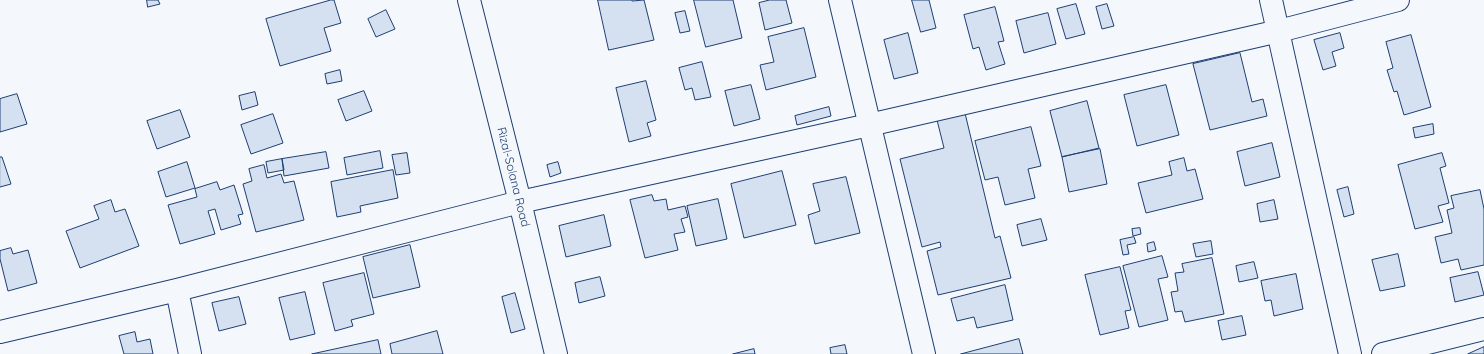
<!DOCTYPE html>
<html>
<head>
<meta charset="utf-8">
<style>
	body { margin:0 }
	canvas { display:block; background:#f4f7fb }
</style>
</head>
<body>
<canvas width="1484" height="354"></canvas>
<script>
const ctx = document.querySelector('canvas').getContext('2d');
ctx.lineJoin = 'round';
function paint(path, color) {
  ctx.fillStyle = color;
  ctx.fill(path, 'evenodd');
}
function stroke(path, color, width, dash) {
  ctx.strokeStyle = color;
  ctx.lineWidth = width;
  ctx.lineCap = dash ? 'butt' : 'round';
  ctx.setLineDash(dash || []);
  ctx.stroke(path);
}
function drawText(font, color, halo, rows, align = 'center') {
  ctx.font = font + ' Quicksand,sans-serif';
  ctx.lineWidth = 3;
  ctx.setLineDash([]);
  ctx.textBaseline = 'middle';
  ctx.strokeStyle = halo;
  ctx.fillStyle = color;
  for (const [text, x, y, turn = 0] of rows) {
    ctx.save();
    ctx.translate(x, y);
    ctx.rotate((+turn || 0) * Math.PI / 180);
    ctx.textAlign = isNaN(turn) ? turn : align;
    if (halo) ctx.strokeText(text, 0, 0);
    ctx.fillText(text, 0, 0);
    ctx.restore();
  }
}
const building = new Path2D(`
	M147,0H158L160,4L148,7Z
	M331,0H334L341,23L324,28L331,51L280,66L266,19Z
	M598,0H632V1L644,0L654,40L609,50Z
	M694,0H733L742,38L706,47Z
	M770,0H786L792,23L765,30L759,3Z
	M912,0H929L936,28L921,32Z
	M1076,4L1085,34L1066,39L1057,9Z
	M1107,4L1114,26L1102,29L1096,7Z
	M995,7L1004,41L998,42L1005,64L986,70L979,47L973,49L964,15Z
	M386,10L395,29L376,37L368,19Z
	M685,11L690,31L680,33L675,13Z
	M1048,13L1056,44L1024,53L1016,21Z
	M804,28L816,77L766,90L760,65L774,62L768,37Z
	M908,33L918,73L894,79L884,40Z
	M1340,33L1344,48L1332,52L1336,66L1323,70L1314,40Z
	M1411,35L1431,107L1404,115L1397,91L1394,92L1387,70L1393,68L1386,42Z
	M1240,53L1252,102L1263,99L1267,116L1210,130L1193,64Z
	M702,62L711,97L695,100L692,88L685,90L679,68Z
	M340,70L342,81L327,84L325,74Z
	M646,81L656,120L647,123L651,136L629,142L616,88Z
	M751,85L760,119L734,126L725,91Z
	M1166,85L1179,135L1137,146L1124,95Z
	M364,91L372,111L346,121L338,100Z
	M255,92L258,105L242,110L239,96Z
	M17,94L27,124L0,132V99Z
	M1087,101L1099,148L1062,157L1050,111Z
	M829,107L831,116L797,125L795,116Z
	M964,109L995,238L1000,236L1011,278L938,295L927,251L941,247L940,242L922,247L900,159L944,148L936,116Z
	M180,110L190,137L157,149L147,121Z
	M273,114L283,143L251,154L241,125Z
	M1433,124L1434,134L1415,138L1413,128Z
	M1031,127L1041,166L1028,169L1035,198L1005,205L998,177L985,180L975,141Z
	M1272,143L1280,177L1245,186L1237,152Z
	M1100,149L1107,184L1069,192L1062,157Z
	M380,151L383,168L347,175L344,158Z
	M326,152L329,168L284,176L282,159Z
	M407,153L410,173L396,175L392,155Z
	M1442,153L1446,166L1440,168L1449,203L1438,206L1443,222L1415,229L1398,165Z
	M0,157H2L11,184L0,187Z
	M1184,158L1187,171L1195,169L1203,199L1146,213L1138,183L1172,175L1169,162Z
	M282,159L284,170L268,173L266,162Z
	M187,162L195,188L166,197L158,172Z
	M558,162L561,173L550,177L547,165Z
	M264,165L267,178L281,174L284,183L294,181L304,220L256,232L243,184L252,181L249,169Z
	M393,170L398,198L360,206L361,212L337,217L331,182Z
	M782,171L796,225L744,238L731,184Z
	M846,177L860,233L815,244L808,215L820,211L813,184Z
	M217,182L220,190L234,185L243,214L238,215L241,224L221,230L215,209L208,211L215,234L180,244L168,205L197,197L195,189Z
	M1348,187L1354,214L1344,217L1337,190Z
	M1480,190L1484,209V265L1461,270L1458,259L1441,263L1435,237L1452,233L1447,210L1454,208L1451,196Z
	M652,195L654,201L666,199L668,210L685,206L688,217L681,219L685,232L674,234L678,250L645,258L630,200Z
	M718,199L727,239L696,246L687,206Z
	M111,200L115,212L125,209L139,246L80,268L66,231L99,219L94,206Z
	M1274,200L1278,219L1260,222L1257,204Z
	M604,215L611,246L566,257L559,226Z
	M1041,219L1047,240L1022,246L1017,225Z
	M1140,228L1141,234L1133,236L1132,229Z
	M1134,237L1136,243L1127,245L1129,254L1123,255L1120,240Z
	M1211,241L1213,254L1196,257L1193,244Z
	M1154,242L1156,250L1148,252L1147,244Z
	M410,245L420,287L373,298L363,257Z
	M11,248L13,254L28,250L37,283L8,291L0,259V251Z
	M1398,254L1405,286L1380,291L1372,260Z
	M1162,256L1168,277L1158,279L1168,320L1139,327L1123,266Z
	M1212,258L1224,314L1185,322L1182,311L1175,312L1171,292L1178,291L1175,273L1184,272L1182,264Z
	M1254,262L1258,278L1239,282L1236,266Z
	M1120,267L1131,310L1125,311L1129,328L1100,335L1085,275Z
	M1478,272L1484,295L1455,302L1450,278Z
	M364,273L374,314L351,320L353,326L335,331L323,283Z
	M1296,274L1303,309L1274,316L1271,300L1265,301L1261,281Z
	M600,277L605,296L579,303L575,283Z
	M1005,285L1013,320L977,328L974,317L957,321L951,299Z
	M305,292L315,334L290,340L279,298Z
	M515,293L525,329L511,333L502,297Z
	M239,297L246,324L219,331L212,303Z
	M1242,316L1246,335L1222,340L1218,321Z
	M437,331L443,354H392L390,344Z
	M135,332L137,342L150,339L153,354H124L119,336Z
	M1019,339L1023,354H961Z
	M378,340L381,354H312Z
	M845,345L847,354H831L830,348Z
	M1484,347V354H1468Z
	M754,349L755,354H733Z`);
paint(building, '#d5e0f0');
stroke(building, '#1d3f73', 1);
const minor = new Path2D(`
	M840,0L924,354
	M1271,0L1350,354
	M177,290L190,354
	M0,332L177,290L520,202L869,125L1279,31L1398,0
	M1383,354L1484,329`);
const secondary = new Path2D(`
	M469,0L520,202L556,354`);
stroke(minor, '#1d3f73', 24);
stroke(secondary, '#1d3f73', 24);
stroke(minor, '#f4f7fb', 22);
stroke(secondary, '#f4f7fb', 22);
drawText('12px', '#1d3f73', '#f4f7fb', [
	["Rizal-Solana Road",513,177,76]
]);
</script>
</body>
</html>
